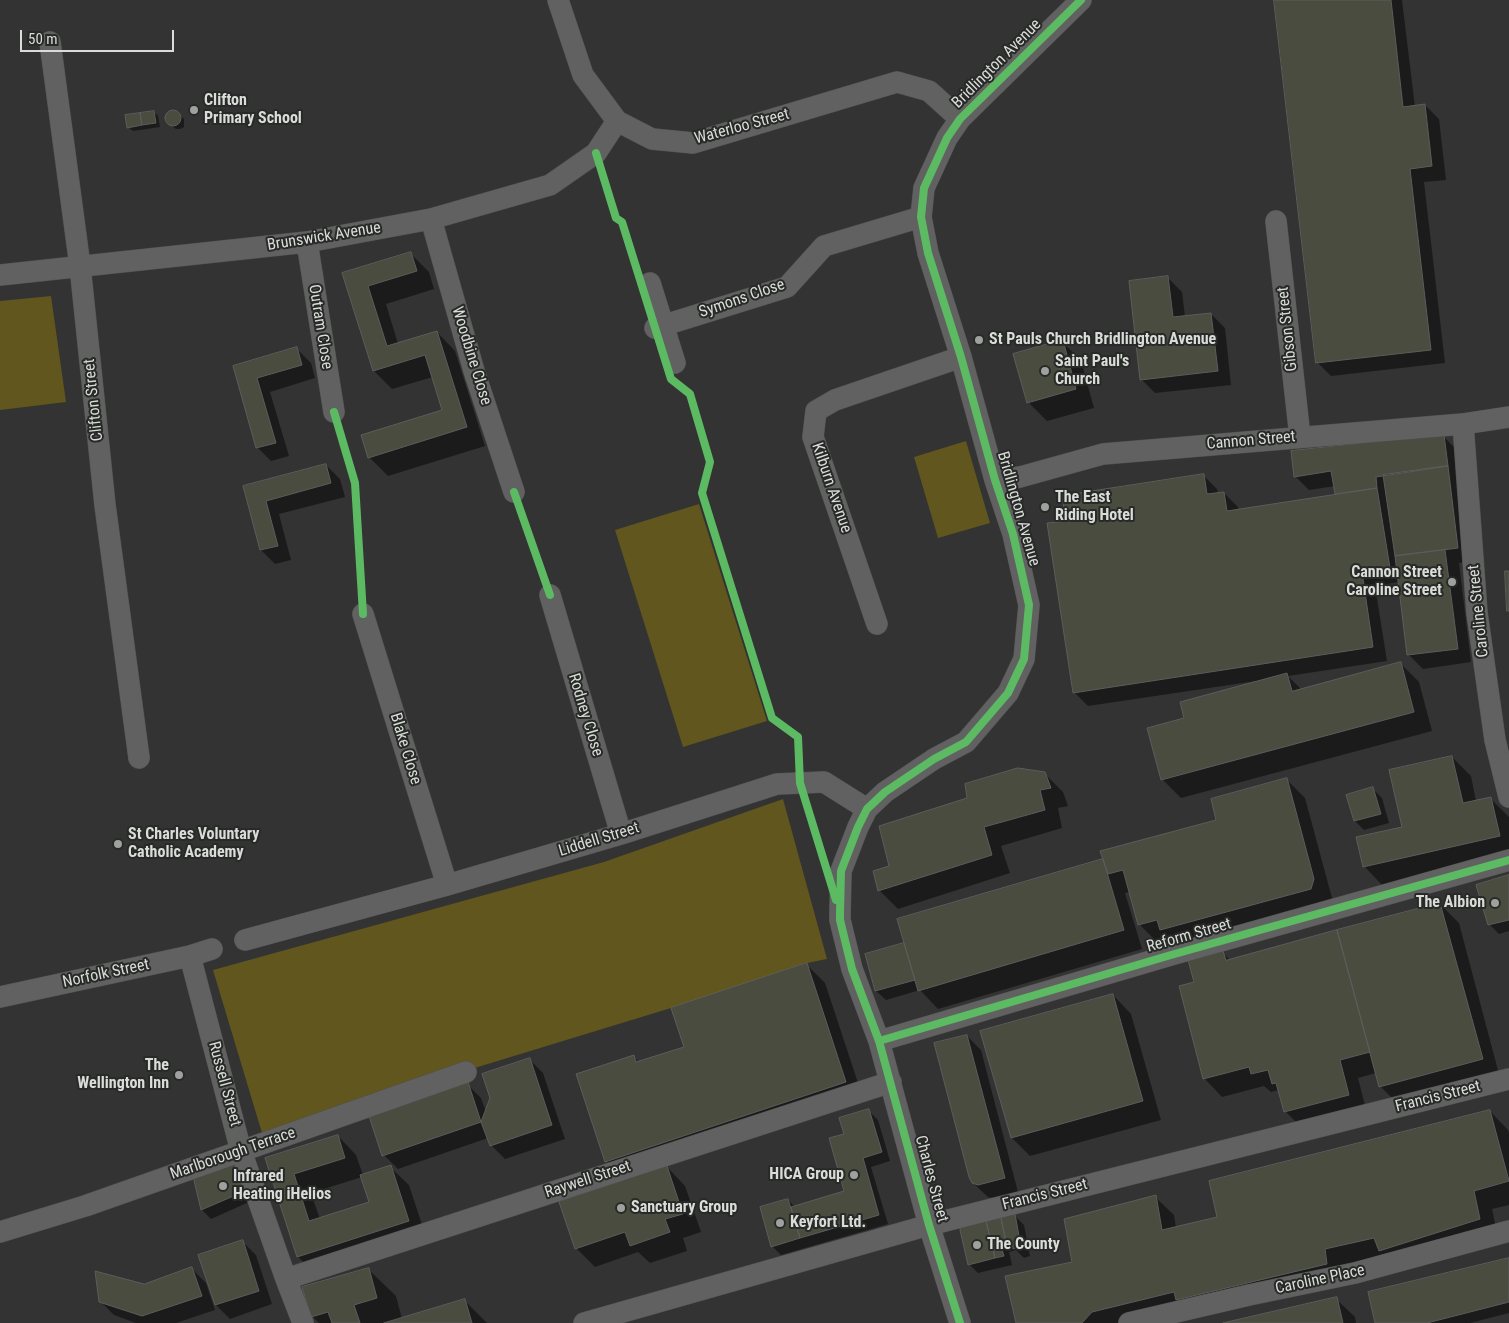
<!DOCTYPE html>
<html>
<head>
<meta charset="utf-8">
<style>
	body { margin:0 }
	#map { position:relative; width:1509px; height:1323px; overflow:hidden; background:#323332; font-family:"Roboto Condensed",sans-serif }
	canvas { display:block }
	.scale { position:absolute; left:20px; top:30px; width:154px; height:22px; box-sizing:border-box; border:2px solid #dadcda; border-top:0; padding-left:6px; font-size:15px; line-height:18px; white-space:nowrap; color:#dadcda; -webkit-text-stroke:4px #272a27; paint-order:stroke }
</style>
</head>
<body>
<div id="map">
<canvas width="1509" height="1323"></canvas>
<div class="scale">50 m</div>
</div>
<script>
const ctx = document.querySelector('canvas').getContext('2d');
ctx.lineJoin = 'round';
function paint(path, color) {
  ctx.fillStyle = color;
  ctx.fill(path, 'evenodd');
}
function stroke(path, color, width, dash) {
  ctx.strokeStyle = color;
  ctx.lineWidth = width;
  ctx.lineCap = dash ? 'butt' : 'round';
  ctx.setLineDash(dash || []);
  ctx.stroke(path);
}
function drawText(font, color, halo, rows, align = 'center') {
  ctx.font = font + ' "Roboto Condensed",sans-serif';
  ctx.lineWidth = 4;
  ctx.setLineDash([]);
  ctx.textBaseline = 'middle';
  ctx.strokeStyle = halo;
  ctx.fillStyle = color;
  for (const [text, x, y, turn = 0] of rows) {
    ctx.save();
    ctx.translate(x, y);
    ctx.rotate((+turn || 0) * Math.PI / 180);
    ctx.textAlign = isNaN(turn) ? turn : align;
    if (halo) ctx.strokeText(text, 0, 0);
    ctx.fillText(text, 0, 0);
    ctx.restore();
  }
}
paint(new Path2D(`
	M51,296L66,402L0,410V301Z
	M966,441L990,523L938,538L914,457Z
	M699,504L767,721L683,747L615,530Z
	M783,799L827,959L807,963L671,1008L262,1133L213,970L604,862Z`), '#61561e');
paint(new Path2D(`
	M1275,0H1402L1415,107L1425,105L1439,119L1446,180L1424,182L1445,363L1331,376L1317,362Z
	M172,111H176L184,119V127L180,129H176L167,122L166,117L168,113Z
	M154,112L158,116L160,127L133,131L128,127Z
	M410,253L429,272L434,289L386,304L398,344L437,332L455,351L485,446L388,476L369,457L444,410L433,377L392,389L374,371L344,274Z
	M1168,278L1182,292L1185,317L1211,314L1225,328L1231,385L1155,393L1141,379Z
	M1062,342L1081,360L1094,408L1047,421L1028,402Z
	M297,349L311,363L315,378L270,392L289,456L271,461L257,447L234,367Z
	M1443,436L1457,450L1471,562L1459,563L1471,662L1423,669L1409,655L1399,582L1375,586L1387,661L1288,676L1302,690L1400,663L1419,682L1432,731L1181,798L1163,780L1149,729L1186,719L1256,683V681L1088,706L1074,692L1067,522L1203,475L1217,489L1218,494L1224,493L1238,507V511L1336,496L1335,486L1309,490L1295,476Z
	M326,465L340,479L345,497L279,514L291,560L275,564L261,550L245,486Z
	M1452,757L1471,776L1476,801L1490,798L1509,817V856L1382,885L1364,866L1403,828Z
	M1044,773L1063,792L1068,806L1058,808L1062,828L1001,846L1010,873L898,909L879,890L890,867Z
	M1286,779L1305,798L1332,898L1329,908L1180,948L1171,940L1158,943L1140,925L1130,892L1125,893L1142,949L938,1009L920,990L886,1000L876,991L866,955L906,944L1105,860L1218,820Z
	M1373,789L1382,798L1389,823L1364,830L1355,821Z
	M1509,877V931L1499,934L1490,925L1478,886Z
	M1440,904L1459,923L1500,1078L1399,1105L1380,1086L1376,1073L1358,1078L1367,1113L1304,1130L1285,1111L1279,1090L1271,1092L1264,1086L1222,1097L1204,1078L1195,983L1223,953L1230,960Z
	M807,965L825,983L864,1101L666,1166L685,1186L701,1232L683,1238L687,1251L650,1263L638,1252L595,1267L576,1248L626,1181L606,1161L633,1056L640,1063L685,1048Z
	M1113,995L1131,1014L1161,1120L1030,1156L1012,1138Z
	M967,1036L981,1050L1018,1192L993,1198L988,1197L973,1183Z
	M529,1059L543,1073L565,1139L505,1159L491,1145L488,1138L398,1169L384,1155L467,1084L481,1098L486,1112Z
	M869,1111L878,1120L890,1161L871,1167L888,1224L781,1255L772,1246L788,1200L795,1207L846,1192Z
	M1490,1111L1508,1130L1509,1133V1205L1492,1209L1498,1237L1139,1323H1018L1074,1263L1155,1197L1174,1215L1176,1228L1219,1218Z
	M338,1136L356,1155L363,1175L390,1167L409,1185L427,1240L317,1275L298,1257L267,1159ZM362,1177L370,1203L320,1219L311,1193Z
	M236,1159L258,1198L211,1219L202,1210L195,1177Z
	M1015,1216L1024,1225L1030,1256L1024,1258L1016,1250L1009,1252L1012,1265L978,1273L969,1264Z
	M242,1241L256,1255L272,1304L230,1319L216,1305L200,1256Z
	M1509,1259V1313L1470,1323H1376Z
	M192,1269L206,1283L215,1310L176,1323H136L114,1315L100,1301Z
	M368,1269L396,1296L402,1319L465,1301L487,1323H319L312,1316Z
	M1336,1299L1355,1317L1356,1323H1229Z`), '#0007');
const building = new Path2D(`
	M1274,0H1391L1403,107L1425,104L1432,166L1410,169L1431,350L1316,363Z
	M165 118a8 8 0 1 1 16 0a8 8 0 1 1-16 0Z
	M154,111L156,123L142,125L140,113Z
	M140,113L142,125L127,128L125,115Z
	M411,252L417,271L368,286L387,346L437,331L467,427L368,458L361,435L442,410L425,355L373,371L342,273Z
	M1168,276L1173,317L1211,313L1218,371L1140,380L1129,281Z
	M1063,340L1076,389L1027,403L1013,354Z
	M297,347L302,365L257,378L276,443L256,448L233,366Z
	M1444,435L1448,466L1376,477L1377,488L1335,494L1331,471L1294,477L1291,451Z
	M326,464L331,483L266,501L278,546L260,550L243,486Z
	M1448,466L1458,548L1395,556L1383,475Z
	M1204,474L1207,494L1224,492L1227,511L1377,488L1390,568L1362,572L1373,647L1073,693L1047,523L1066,521L1062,496Z
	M1445,550L1458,649L1407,655L1395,556Z
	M1505,571H1509V611H1507Z
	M1401,662L1414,712L1161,780L1147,728L1184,718L1180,702L1287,673L1292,691Z
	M1452,756L1463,803L1491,797L1500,836L1363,867L1356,837L1402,827L1389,770Z
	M1018,768L1045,772L1051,788L1040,790L1045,810L984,827L992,855L878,891L873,871L889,866L879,826L967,798L965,784Z
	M1287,778L1314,879L1311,889L1160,930L1157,920L1138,925L1123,870L1108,874L1100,851L1216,820L1211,799Z
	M1373,787L1381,814L1354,821L1346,795Z
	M1103,859L1124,930L918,991L897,919Z
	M1509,875V920L1488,925L1476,885Z
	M1440,903L1483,1059L1379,1087L1337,930Z
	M1337,930L1370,1052L1340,1060L1349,1095L1284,1112L1276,1083L1272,1084L1268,1070L1251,1074L1249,1067L1203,1079L1179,986L1194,982L1188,960L1223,951L1226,960Z
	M904,943L915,980L875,991L865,954Z
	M807,963L846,1082L605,1162L576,1074L634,1055L636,1062L684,1047L671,1008Z
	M1113,994L1143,1101L1011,1138L980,1031Z
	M967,1035L1005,1178L978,1185L972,1183L969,1177L934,1043Z
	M530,1058L552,1125L490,1146L481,1122L490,1098L482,1074Z
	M468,1082L481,1122L382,1156L369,1116Z
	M869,1109L882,1152L863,1158L879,1215L800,1238L791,1207L844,1191L829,1138L844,1134L839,1118Z
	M1490,1110L1509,1181L1474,1191L1480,1219L1379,1251L1374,1238L1325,1249L1327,1264L1176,1300L1174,1292L1092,1312L1082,1323H1016L1005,1276L1072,1262L1064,1219L1156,1195L1162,1230L1217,1217L1209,1181Z
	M338,1135L345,1158L294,1174L309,1221L369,1202L360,1175L391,1165L409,1221L297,1257L265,1158Z
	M236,1158L250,1189L201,1210L193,1176Z
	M667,1166L683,1214L665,1219L670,1232L630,1246L625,1232L575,1249L559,1202Z
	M788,1199L800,1238L771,1247L760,1207Z
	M1015,1214L1021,1247L1013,1249L1011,1240L1006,1242L1001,1218Z
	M1001,1218L1006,1242L1000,1243L1004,1256L995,1258L986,1221Z
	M986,1221L995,1258L968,1265L960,1230L961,1227Z
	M243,1240L259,1291L215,1305L198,1255Z
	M1509,1258V1302L1427,1323H1375L1368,1292Z
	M192,1267L202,1296L142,1316L99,1302L95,1271L144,1284Z
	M369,1268L377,1298L354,1305L360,1323H332L328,1312L311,1317L302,1287Z
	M1337,1297L1343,1323H1223Z
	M465,1299L472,1323H384Z`);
paint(building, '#494c3f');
stroke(building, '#5c5d5c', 1);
const minor = new Path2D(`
	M558,0L583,75L617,121L652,139L693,143L897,82L929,91L960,119
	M50,42L80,266L105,505L139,758
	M431,219L474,371L514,492
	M1276,221L1300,437
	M307,242L334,412
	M0,275L307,242L431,219L550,185L596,153L617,121
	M650,283L675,363
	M655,328L787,287L824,246L921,217
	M1463,424L1477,613L1495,740L1509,797
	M995,480L1020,477L1103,454L1463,424L1509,417
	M550,595L621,834
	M363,614L447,885
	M877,624L813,437L816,411L835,400L961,357
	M245,940L447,885L621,834L777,784L824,782L867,809
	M190,956L241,1151L286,1279L303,1323
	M0,997L190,956L212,949
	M879,1041L1171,955L1509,860
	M0,1232L85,1206L466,1072
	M286,1279L891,1082
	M584,1323L929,1225L1509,1079
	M960,1323L929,1225L879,1041L852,969L840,920V913L841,871L858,827L867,809L885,792L934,759L966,742L1008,693L1024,659L1029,605L1013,534L995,480L961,357L928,253L921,217L924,188L947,138L960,119L1081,0
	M1129,1323L1249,1295L1355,1273L1509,1231`);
stroke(minor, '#505150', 22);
stroke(minor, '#616161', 21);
stroke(new Path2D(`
	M596,153L616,218L622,222L671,379L690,394L710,462L702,493L772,718L798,737L800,783L836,900
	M334,412L355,483L363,614
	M514,492L550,595
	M879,1041L1171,955L1509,860
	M960,1323L929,1225L879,1041L852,969L840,920V913L841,871L858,827L867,809L885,792L934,759L966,742L1008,693L1024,659L1029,605L1013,534L995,480L961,357L928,253L921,217L924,188L947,138L960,119L1081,0`), '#5cba63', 8);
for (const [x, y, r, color] of [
	[194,110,5,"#9fa19f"],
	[979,340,5,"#9fa19f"],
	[1045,371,5,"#9fa19f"],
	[1045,507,5,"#9fa19f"],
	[1452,582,5,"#9fa19f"],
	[118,844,5,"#9fa19f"],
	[1495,903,5,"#9fa19f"],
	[179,1075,5,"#9fa19f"],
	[854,1175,5,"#9fa19f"],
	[223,1186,5,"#9fa19f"],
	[621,1208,5,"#9fa19f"],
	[780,1223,5,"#9fa19f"],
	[977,1245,5,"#9fa19f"]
]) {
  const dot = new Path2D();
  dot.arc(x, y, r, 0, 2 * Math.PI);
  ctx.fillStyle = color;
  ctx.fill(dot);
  stroke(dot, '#272a27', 2);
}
drawText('16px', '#dadcda', '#272a27', [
	["Bridlington Avenue",997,64,-45],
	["Waterloo Street",742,127,-15],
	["Brunswick Avenue",324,237,-9],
	["Symons Close",742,299,-19],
	["Outram Close",320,327,81],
	["Gibson Street",1288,329,-96],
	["Woodbine Close",471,356,73],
	["Clifton Street",94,400,-96],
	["Cannon Street",1251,441,-5],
	["Kilburn Avenue",831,488,71],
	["Bridlington Avenue",1018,509,74],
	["Caroline Street",1479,611,-96],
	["Rodney Close",585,715,73],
	["Blake Close",405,749,73],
	["Liddell Street",599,840,-17],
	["Reform Street",1189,936,-16],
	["Norfolk Street",106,974,-12],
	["Russell Street",224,1084,75],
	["Francis Street",1438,1097,-14],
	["Marlborough Terrace",233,1154,-19],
	["Charles Street",931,1179,75],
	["Raywell Street",588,1180,-18],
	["Francis Street",1045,1195,-14],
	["Caroline Place",1320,1280,-12]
]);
drawText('bold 16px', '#dadcda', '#272a27', [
	["Clifton",204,101],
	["Primary School",204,119],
	["St Pauls Church Bridlington Avenue",989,340],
	["Saint Paul's",1055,362],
	["Church",1055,380],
	["The East",1055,498],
	["Riding Hotel",1055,516],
	["Cannon Street",1442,573,"right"],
	["Caroline Street",1442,591,"right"],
	["St Charles Voluntary",128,835],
	["Catholic Academy",128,853],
	["The Albion",1485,903,"right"],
	["The",169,1066,"right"],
	["Wellington Inn",169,1084,"right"],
	["HICA Group",844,1175,"right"],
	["Infrared",233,1177],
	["Heating iHelios",233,1195],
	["Sanctuary Group",631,1208],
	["Keyfort Ltd.",790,1223],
	["The County",987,1245]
], 'left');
</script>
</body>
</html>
